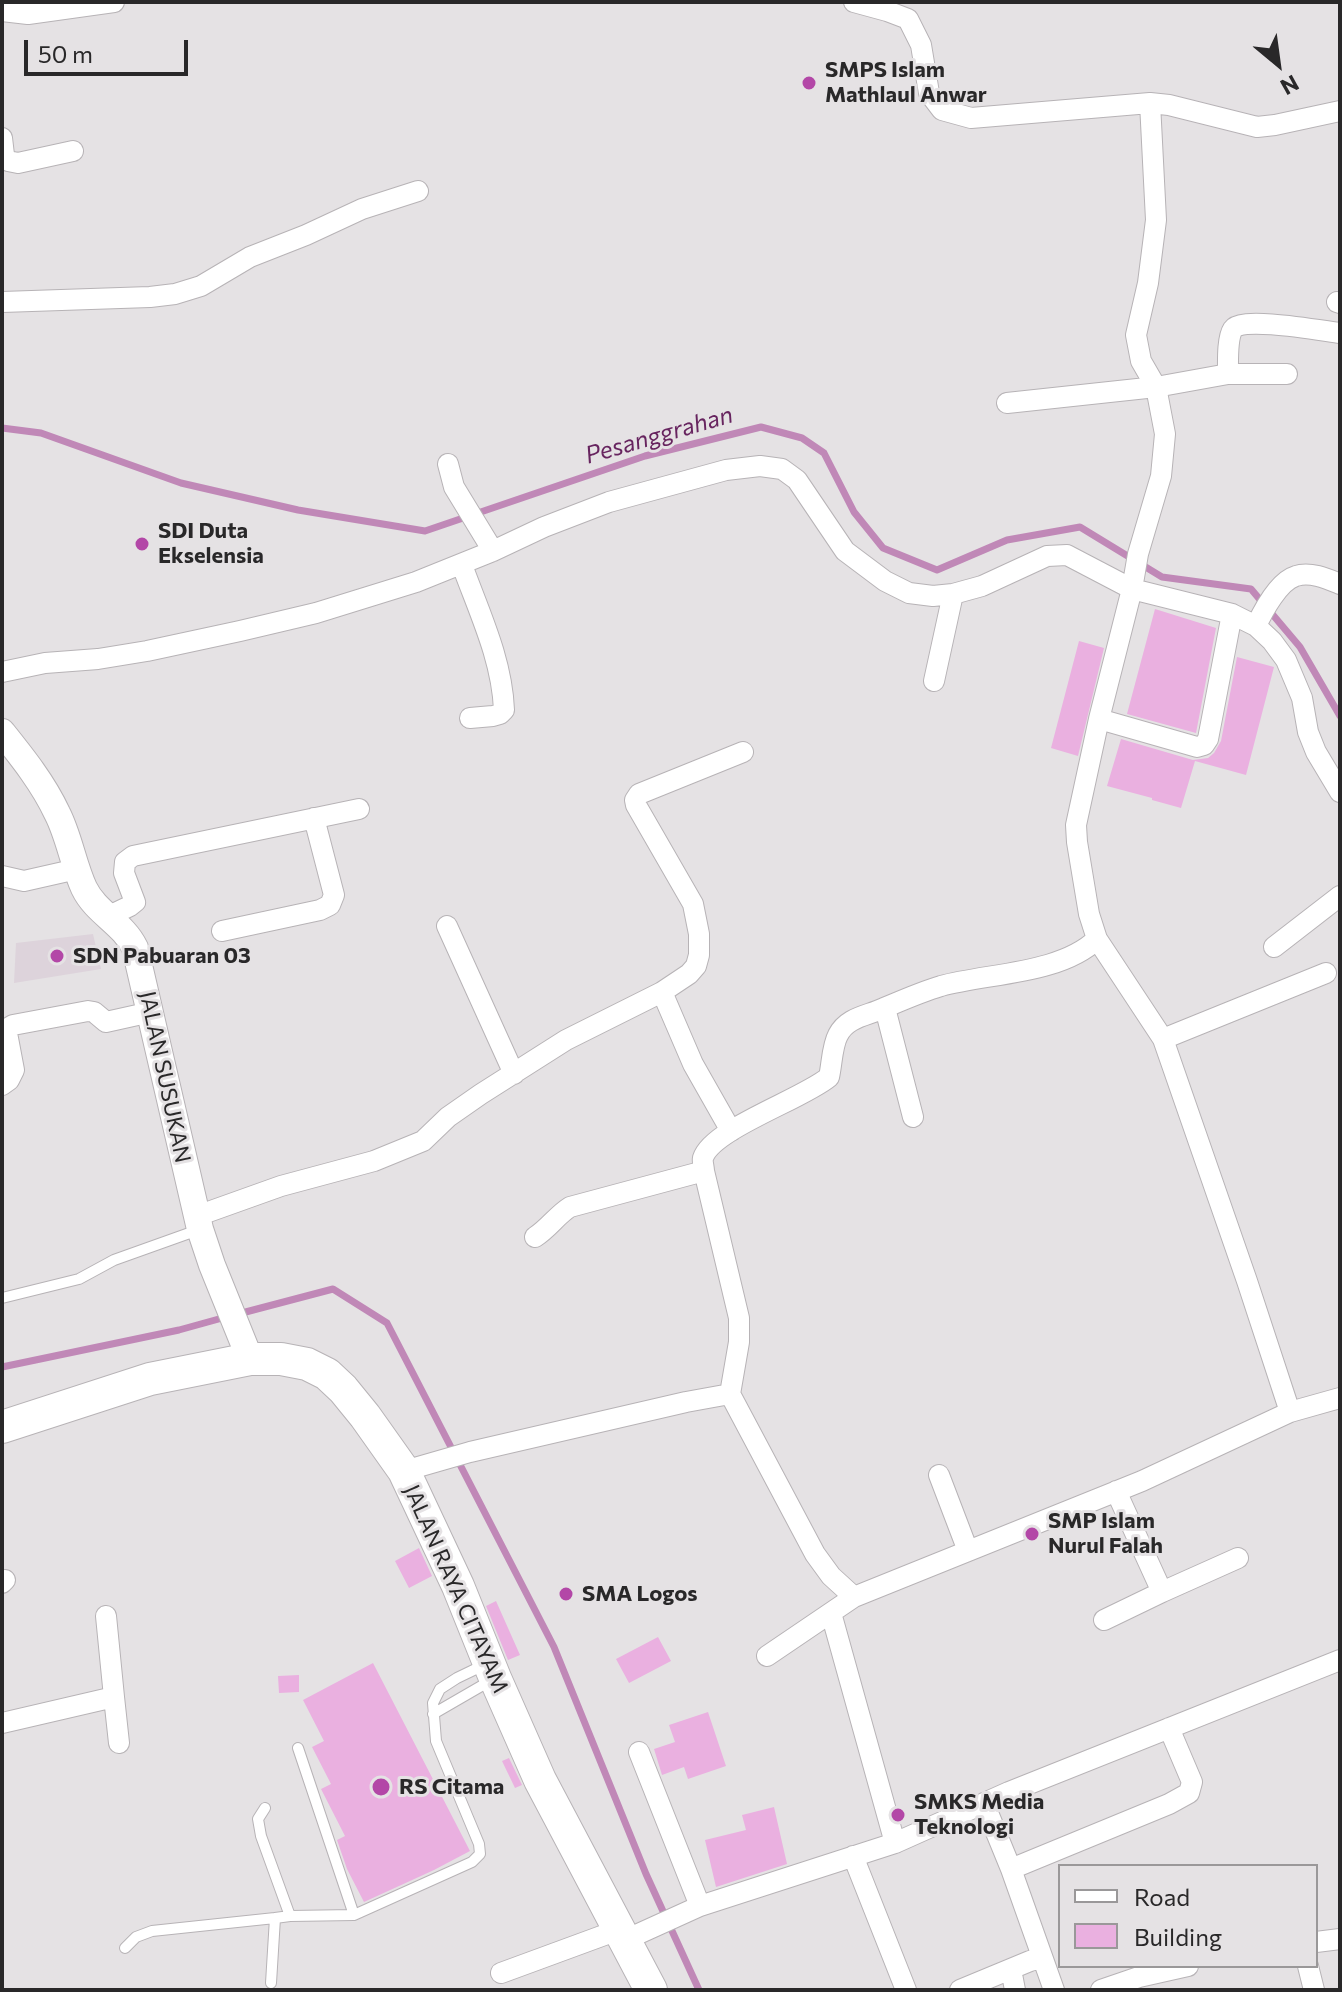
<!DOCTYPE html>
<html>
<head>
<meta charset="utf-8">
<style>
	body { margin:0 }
	#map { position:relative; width:1342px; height:1992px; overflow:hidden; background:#e5e2e4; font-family:Commissioner,sans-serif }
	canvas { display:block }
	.frame { position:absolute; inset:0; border:4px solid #292829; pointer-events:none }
	.legend { position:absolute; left:1058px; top:1864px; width:260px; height:104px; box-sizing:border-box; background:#e5e2e4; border:2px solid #9a9899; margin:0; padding:10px 14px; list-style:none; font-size:24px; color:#292829 }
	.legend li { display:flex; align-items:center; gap:16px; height:40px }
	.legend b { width:40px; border:2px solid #9a9899 }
	.north { position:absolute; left:1238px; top:24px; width:80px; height:80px; -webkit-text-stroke:6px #e5e2e4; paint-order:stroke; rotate:151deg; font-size:22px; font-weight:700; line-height:32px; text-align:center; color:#292829 }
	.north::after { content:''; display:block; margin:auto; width:28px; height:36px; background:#292829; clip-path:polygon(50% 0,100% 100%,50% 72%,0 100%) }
	.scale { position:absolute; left:24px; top:40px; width:164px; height:36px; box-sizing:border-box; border:4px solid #292829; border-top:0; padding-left:10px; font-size:24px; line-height:28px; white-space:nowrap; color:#292829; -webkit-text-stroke:6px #e5e2e4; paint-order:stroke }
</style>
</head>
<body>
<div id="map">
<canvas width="1342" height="1992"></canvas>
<div class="frame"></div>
<ul class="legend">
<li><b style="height:10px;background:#fff"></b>Road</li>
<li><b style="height:22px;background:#eab0e0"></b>Building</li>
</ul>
<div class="north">N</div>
<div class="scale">50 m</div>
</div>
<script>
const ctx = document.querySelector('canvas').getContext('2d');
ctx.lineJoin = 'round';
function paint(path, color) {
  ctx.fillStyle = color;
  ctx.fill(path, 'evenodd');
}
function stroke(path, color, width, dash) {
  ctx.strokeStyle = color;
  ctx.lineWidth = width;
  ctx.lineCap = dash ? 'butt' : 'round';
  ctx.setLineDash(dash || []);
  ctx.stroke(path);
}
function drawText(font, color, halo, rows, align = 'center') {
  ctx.font = font + ' Commissioner,sans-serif';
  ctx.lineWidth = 6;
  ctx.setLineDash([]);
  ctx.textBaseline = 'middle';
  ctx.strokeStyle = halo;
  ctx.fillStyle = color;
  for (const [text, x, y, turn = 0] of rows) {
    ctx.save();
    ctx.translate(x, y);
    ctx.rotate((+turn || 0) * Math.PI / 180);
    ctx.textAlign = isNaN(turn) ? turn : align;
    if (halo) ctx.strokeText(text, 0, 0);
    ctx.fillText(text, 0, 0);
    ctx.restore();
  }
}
paint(new Path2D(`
	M93,934L101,969L14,983L16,943Z`), '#ddd3db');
stroke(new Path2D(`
	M2,428L41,433L181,483L298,510L425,531L645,456L761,427L802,438L824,453L854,512L883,548L937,570L1007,540L1080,527L1162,577L1251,589L1300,647L1340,716
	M238,1314L333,1289L387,1323L554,1647L646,1874L699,1990
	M2,1367L179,1330L226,1317`), '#c088b7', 7);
paint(new Path2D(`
	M1155,609L1216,628L1196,733L1127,714Z
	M1079,641L1104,648L1078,756L1051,748Z
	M1237,657L1274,667L1246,775L1195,761L1181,808L1152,800V798L1107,786L1121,739L1193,760L1208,758L1214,753L1221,741Z
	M419,1548L432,1576L409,1588L395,1561Z
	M496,1601L520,1655L508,1660L486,1606Z
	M658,1637L671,1661L629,1683L616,1659Z
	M373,1663L470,1851L434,1870L364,1902L347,1869L337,1840L345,1836L321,1789L331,1784L312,1747L324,1741L303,1700Z
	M299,1675V1692L279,1693L278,1676Z
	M708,1712L726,1766L688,1779L684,1767L662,1775L654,1749L675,1742L669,1725Z
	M509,1758L522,1785L515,1788L502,1761Z
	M774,1807L787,1864L716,1887L705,1840L746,1830L742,1815Z`), '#eab0e0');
const service = new Path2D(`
	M2,1298L79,1279L114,1260L198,1230
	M433,1714L490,1681
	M298,1748L354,1915
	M265,1808L258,1819L261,1836L290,1916
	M125,1948L136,1937L152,1931L275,1918
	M271,1983L275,1918L290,1916L354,1915L472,1862L480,1854L479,1844L436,1741L433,1703L440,1689L457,1678L484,1665`);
const minor = new Path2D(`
	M854,2L887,11L908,19L921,45L929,93L942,110L971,118L1150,103L1169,105L1257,127L1275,125L1340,111
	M2,11L28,14L114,2
	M1150,103L1156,220L1148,283L1136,335L1141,361L1156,387L1165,434L1161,476L1138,554L1132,589L1099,719L1076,825L1077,842L1089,914L1097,939L1163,1039L1326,973
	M2,138L4,155L8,161L18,163L73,151
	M2,302L150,297L175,294L201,286L250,257L306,235L362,209L418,191
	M1337,302L1340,303
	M1228,374C1228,362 1227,338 1233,329C1241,316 1323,331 1340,333
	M1007,403L1156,387L1228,374H1287
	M448,464L454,487L493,551
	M462,565C479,612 502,659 504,710L500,714L493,716L470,718
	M1256,626C1263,611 1279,581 1296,576C1310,571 1328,579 1340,584
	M2,672L45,663L98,659L147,651L240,631L316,613L416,582L493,551L544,527L609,502L726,470L760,466L782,469L797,480L845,551L885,581L909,593L933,596L953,594L982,586L1047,556L1067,555L1132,589L1232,614L1256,626L1272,641L1286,660L1302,698L1308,732L1316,752L1340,792
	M934,681L953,594
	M1099,719L1197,747L1204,745L1208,739L1232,614
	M2,876L24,881L77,869
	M107,917L130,906L135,902L124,873L125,862L133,856L359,809
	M447,926L514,1074
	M222,931L320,910L330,905L334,895L314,818
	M1274,947L1340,896
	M662,992L689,974L696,966L699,955V934L693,904L636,805L635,800L639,794L743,752
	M885,1008L913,1117
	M1163,1039L1247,1281L1290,1412
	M2,1085L9,1080L14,1070L7,1033L8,1028L13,1025L88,1011L94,1012L106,1022L151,1012
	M197,1216L281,1186L374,1161L423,1141L448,1117L481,1094L566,1040L662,992L693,1064L731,1131
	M535,1237C549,1228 557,1215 570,1207L704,1171
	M404,1471L470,1452L686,1402L730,1394
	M939,1475L968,1551
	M1116,1491L1162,1592L1238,1558
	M2,1583L5,1580
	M854,1597L831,1576L815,1554L730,1394L739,1342V1318L704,1171C704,1167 702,1162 703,1158C712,1129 803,1099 829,1077C832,1064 832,1046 838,1035C847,1017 867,1016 884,1008C903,1000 921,992 941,986C989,973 1061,974 1097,939
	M831,1613L895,1843
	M1104,1620L1162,1592
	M767,1656L854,1597L1142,1481L1290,1412L1340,1398
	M114,1697L119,1743
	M2,1723L114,1697L106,1616
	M639,1752L700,1906
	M984,1803L1011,1869L1054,1990
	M853,1856L906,1990
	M1011,1869L1169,1804L1189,1793L1192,1782L1169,1728
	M625,1940L700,1906L895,1843L1009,1792L1340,1660
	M1316,1942L1340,1939
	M1308,1966L1314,1990
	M1011,1969L1015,1990
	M501,1973L618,1930
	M960,1990L1030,1961L1041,1958
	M1101,1990L1139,1977L1188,1966`);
const tertiary = new Path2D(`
	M2,732C22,757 43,783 57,813C69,836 73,864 84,888C96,913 123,923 135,948L200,1229L212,1265L250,1359`);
const primary = new Path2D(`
	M2,1427L150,1379L250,1359H281L307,1364L327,1374L343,1389L365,1416L404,1471L458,1586L495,1678L540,1780L651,1990`);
stroke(service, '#b7b3b6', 12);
stroke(minor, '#b7b3b6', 22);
stroke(tertiary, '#b7b3b6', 28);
stroke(primary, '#b7b3b6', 34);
stroke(service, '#fff', 10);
stroke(minor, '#fff', 20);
stroke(tertiary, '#fff', 26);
stroke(primary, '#fff', 32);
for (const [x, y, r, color] of [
	[809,83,8,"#b347a7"],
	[142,544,8,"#b347a7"],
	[57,956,8,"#b347a7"],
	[1032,1534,8,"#b347a7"],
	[566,1594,8,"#b347a7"],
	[381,1787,10,"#b347a7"],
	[898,1815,8,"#b347a7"]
]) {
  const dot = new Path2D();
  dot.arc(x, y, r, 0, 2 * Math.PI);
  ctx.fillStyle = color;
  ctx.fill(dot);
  stroke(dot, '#e5e2e4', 3);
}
drawText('bold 22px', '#292829', '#e5e2e4', [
	["SMPS Islam",825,70],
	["Mathlaul Anwar",825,95],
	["SDI Duta",158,531],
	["Ekselensia",158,556],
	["SDN Pabuaran 03",73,956],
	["SMP Islam",1048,1521],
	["Nurul Falah",1048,1546],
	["SMA Logos",582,1594],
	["RS Citama",399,1787],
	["SMKS Media",914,1802],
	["Teknologi",914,1827]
], 'left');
drawText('22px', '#292829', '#e5e2e4', [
	["JALAN SUSUKAN",165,1077,78],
	["JALAN RAYA CITAYAM",456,1589,66]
]);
drawText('italic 24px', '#67245f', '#e5e2e4', [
	["Pesanggrahan",659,435,-16]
]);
</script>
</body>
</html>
